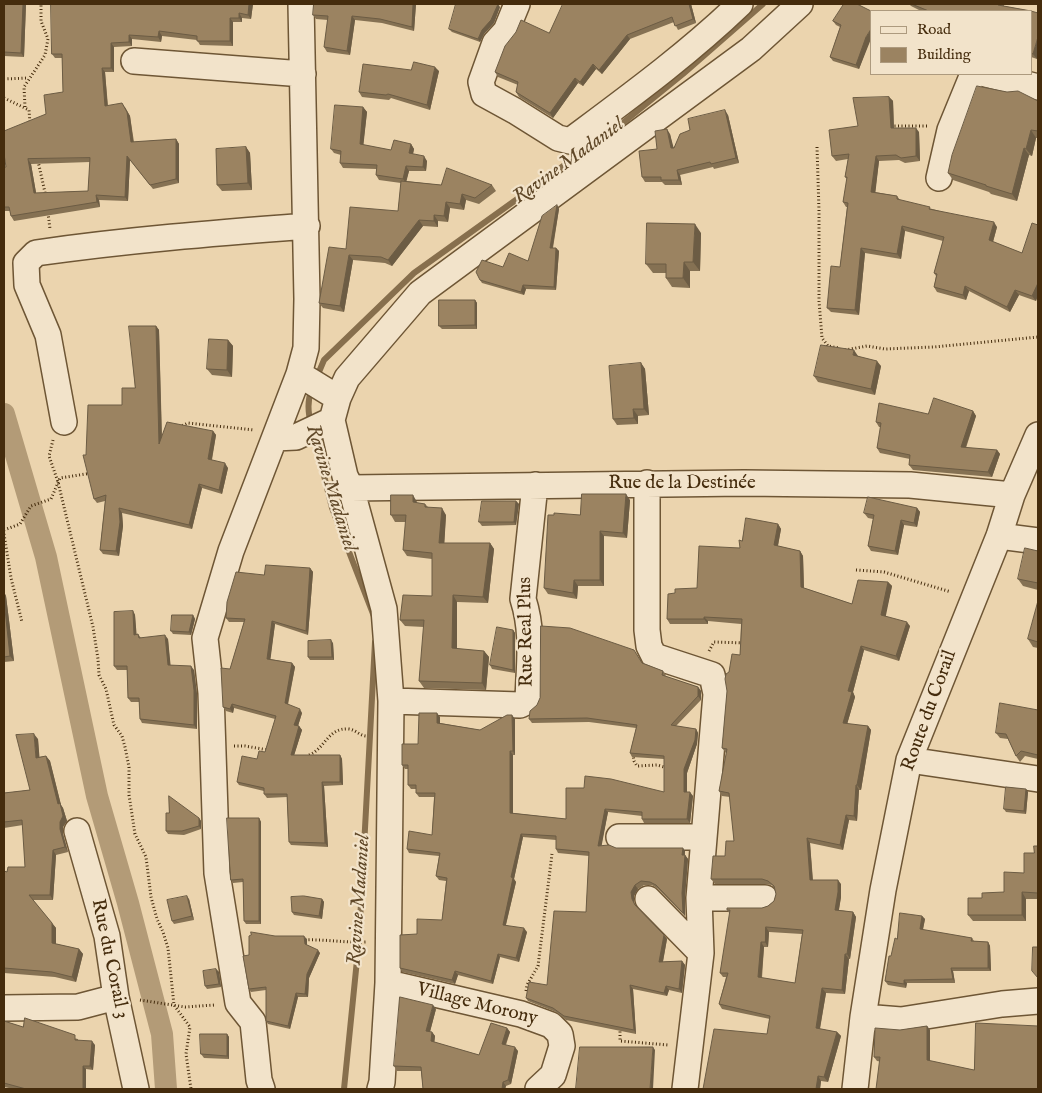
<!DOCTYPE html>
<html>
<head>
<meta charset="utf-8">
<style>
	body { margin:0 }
	#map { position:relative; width:1042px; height:1093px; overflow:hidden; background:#ebd4ae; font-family:"IM FELL English",serif }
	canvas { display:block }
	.frame { position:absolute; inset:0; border:5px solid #452c0d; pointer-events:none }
	.legend { position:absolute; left:870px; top:10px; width:162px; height:65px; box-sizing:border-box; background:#f2e3ca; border:1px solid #ad9a7e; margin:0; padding:6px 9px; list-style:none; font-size:15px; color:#452c0d }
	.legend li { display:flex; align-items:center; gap:10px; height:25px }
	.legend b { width:25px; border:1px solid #ad9a7e }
</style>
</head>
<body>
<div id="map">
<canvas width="1042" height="1093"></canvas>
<div class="frame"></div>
<ul class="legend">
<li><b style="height:6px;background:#f2e3ca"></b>Road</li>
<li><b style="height:14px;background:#9b8361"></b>Building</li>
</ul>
</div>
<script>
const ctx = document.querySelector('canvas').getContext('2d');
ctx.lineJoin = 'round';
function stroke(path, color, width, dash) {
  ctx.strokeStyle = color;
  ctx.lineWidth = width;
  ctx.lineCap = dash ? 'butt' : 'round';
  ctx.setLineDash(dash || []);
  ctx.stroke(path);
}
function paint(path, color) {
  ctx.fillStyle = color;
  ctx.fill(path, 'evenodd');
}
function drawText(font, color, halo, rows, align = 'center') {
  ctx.font = font + ' "IM FELL English",serif';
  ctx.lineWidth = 4.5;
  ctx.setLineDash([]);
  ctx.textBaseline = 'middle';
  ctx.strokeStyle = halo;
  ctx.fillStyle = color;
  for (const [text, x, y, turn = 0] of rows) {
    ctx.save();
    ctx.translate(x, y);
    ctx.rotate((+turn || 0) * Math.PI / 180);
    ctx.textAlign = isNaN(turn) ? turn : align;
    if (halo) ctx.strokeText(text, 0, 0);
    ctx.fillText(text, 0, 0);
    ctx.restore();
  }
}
stroke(new Path2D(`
	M316,379L324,360L414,273L619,126L683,74L763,4
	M311,425C308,412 307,401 312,388
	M314,435L332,508L375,619
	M344,1089L359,940L375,642`), '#876f4d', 6);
stroke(new Path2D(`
	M4,414L46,557L97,796L128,903L162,1034L166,1089`), '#b39b77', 22);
const minor = new Path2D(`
	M517,4L506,31L495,43L481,82L484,94L515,111L558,138L570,141C629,97 688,54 740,4
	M134,61L303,74
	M986,74L1038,87
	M939,178L950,130L973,74
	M299,374L338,398
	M64,422L48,335L27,285L26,263L36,253C126,240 216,233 307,226
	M275,438L296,437L332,420
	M647,483V630L649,646L654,656L712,675L716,694L699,898L701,953L685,1089
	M351,488L744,483L910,485L1012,495
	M999,536L1038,541
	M391,701L520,705L528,701C529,665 534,633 523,599L535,485
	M909,760L1038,779
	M77,831L107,936L116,997L136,1089
	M619,837H703
	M699,898H765
	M648,899L701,953
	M388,983L521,1014L551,1025L560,1034L562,1046L553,1075L538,1089
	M4,1008L78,1007L116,997
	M863,1017L901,1020L1002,1004L1038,1001
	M262,1089L259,1080L253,1022L238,1003L217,873L211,693L205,638L231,551L299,374L306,348L307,299L301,4
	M380,1089L382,1082L388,983L391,701L384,609L351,488L345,476L332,420L338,398L347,378L420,293L751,49L800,4
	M855,1089L863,1017L883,890L909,760L999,536L1012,495L1038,435`);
stroke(minor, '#6e5635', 28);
stroke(new Path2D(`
	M4,79L28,78
	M4,98L29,110L30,123
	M25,107L24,87L45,55L48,39L41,21V4
	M891,126H928
	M817,147L819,211V301L822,338L828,346L839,348
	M38,161L46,197
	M48,213L50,229
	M845,350L867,346L885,349L934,347L1038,337
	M179,427L188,423L254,430
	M53,440L49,456L58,482L93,627L98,659L99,675L106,689L114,725L122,736L125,747L129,767V795L135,834L146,857L151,897L157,919L163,932L168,948L174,1005L190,1027L186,1054L191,1089
	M4,530L20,524L31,506L51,499L60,478L92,473
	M4,534L11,578L22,622
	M856,570L884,572L951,592
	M709,651L714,642L745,643
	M234,746H245L268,750
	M633,754L634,761L637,766L657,765L668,768
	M309,755C325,749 328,727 349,729C356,730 360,736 367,736
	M305,940C325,939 345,943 366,942
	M526,991L527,985L538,966L552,854
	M140,1000L185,1007L215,1005
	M620,1028V1041L668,1045`), '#452c0d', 3, [1, 2.5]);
stroke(minor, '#f2e3ca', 25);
paint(new Path2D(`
	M4,4H26L24,57L4,56Z
	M253,4L251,19L242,18V22H233V46L200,45L197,40L162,36L161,42L132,39V46L114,47V72H105L108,106L125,107L130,116L134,142L176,139L179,144V183L153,189L130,160L128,201L99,200L100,207L14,221L11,216L10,211H5L4,209V167H6L46,114L63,92L62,58H55L52,54ZM90,162L88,191L36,193L31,164Z
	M416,4L414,31L382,23L355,20L350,55L327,52L324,47L328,20L316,19L313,15Z
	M691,4L696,23L678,30L674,22L630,39L602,74L596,69L583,86L578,83L553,118L519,97L516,92L518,85L498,77L495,72L549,33Z
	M844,4L869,42L859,69L833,61L830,57L840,27L836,25L833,21Z
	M909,4H1004V6L1031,11H921L911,6Z
	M500,7L494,23L484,34L480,42L452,32L449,29Z
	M1031,11L1037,59L1031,57Z
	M411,70L439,71L430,110L391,98L389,100L362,97L359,92Z
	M889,97L893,101L894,128L919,132L920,161L905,163L899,160L879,161L875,192L897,196L900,200L997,227L993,242L1022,253L1038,225V295L1036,301L1019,295L1010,312L969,291L966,300L937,292L934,287L936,276L934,273L943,241L905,231L901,259L865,253L859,315L831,312L827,308L840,267L847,207H846L843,202L847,179L845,177L848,159L836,161L832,156L858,126Z
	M1038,101V138H1036L1032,156L1029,155L1017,201L991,194L989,192L953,180L948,173Z
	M363,107L367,112L363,145L391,150L411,144L414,149L413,154L427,161L426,171H409L406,181L441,185H492L496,191L479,204L466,200L464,210L450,208L448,222L438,221V227L423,226L392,266L385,263L353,260L344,312L323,308L319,303L346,249L398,211L401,183L379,180L376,175V169L343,168L340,163L341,155L334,153L331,149Z
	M728,115L739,163L714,169L713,167L680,175L682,185H665L662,182H645L642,177L657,149L670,134L673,148L690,130Z
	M246,147L250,153L252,190L222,191L217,185Z
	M557,205L559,209L553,248H556L559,251L556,290L526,289L524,295L482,283L480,280L503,267L528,261Z
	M701,233L700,271H690V288L672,287L666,278V273H653L646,264Z
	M475,300L477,303V329H442L439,326Z
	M156,326L159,330L162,436L213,431L216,435L212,460L228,468L222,494L202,488L192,529L122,513L123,526L119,556L103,554L100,550L105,501L97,503L94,499L86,455L122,405L135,388Z
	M228,340L233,346L232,377L212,375L207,369Z
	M858,356L881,366L875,395L818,382L814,376Z
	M641,363L645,369L649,415L638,416V424L617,425L613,419Z
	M973,411L976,416L966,448L997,450L1000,454L992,477L913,470L909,465L910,459L880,453L877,448L881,427H879L876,422L928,414Z
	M630,500L627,538L604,536V586H578L577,599L548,594L544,588L580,515Z
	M516,501L519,504L516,525L482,526L479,522Z
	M417,502V503L425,504L428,507L446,515L444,543H490L494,549L488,603L457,602V649L484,651L489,657L486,690L424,688L419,681L424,627L405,626L400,620L432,596V559L407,556L403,550L406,522H395L391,515Z
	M917,508L920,512L917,527L904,525L898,555L871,551L868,546L873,519L868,518L864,513Z
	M778,524L781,529L778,546L800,551L803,556L804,588L852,604L888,582L892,586L885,616L910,626L899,661L864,650L853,692L855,697L847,724L868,726L871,730L861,790H859L857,821L849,820L843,850L810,843L813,880L841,884V897L839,910L853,912L856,917L850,959H849L845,994L826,993L820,1029L837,1032L841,1036L828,1082L821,1081L820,1089H703L767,1034L770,1019L722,1009L719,1004L726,977H723L720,973L730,914L727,910L762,908L768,906L774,901L776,894L774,888L772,885L765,884H715L711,879L734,841L730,797L722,796L719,791L727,753H726L722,748L729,672L740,655L741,624L708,621V624H670L667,619L675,593L697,588L740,548L742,541ZM769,932L802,934L795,983L762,978L764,947H768Z
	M1038,551V590L1023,586L1018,579Z
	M310,568L313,572L308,635L275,624L270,659L292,663L295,667L288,705L302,713L298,726H299L302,730L294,755H340L342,759L343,785L324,786L328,847L291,845L289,842L287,797L267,798L264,794V791L239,785L237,782L257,759L265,752L275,719L234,708L233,713L226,711L223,707L230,669L244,622H229L226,618L264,575Z
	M4,592L6,596L14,661L4,662Z
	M1038,601V648L1033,647L1028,639Z
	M133,611L135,615L136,634H138L141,638L168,639L170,665L194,670L197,694V729L142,723L140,719L139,702H131L128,698L127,670H117L114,666Z
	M193,615L195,619L191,635L173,634L171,631Z
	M513,630L515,633V673L492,669L490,665Z
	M333,643L334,660H310L308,657Z
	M643,663L663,671L666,675L665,676L698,687L701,691V700L676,726L696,729L698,733L697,744L687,773V792L693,796L690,823H644L642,819V816L608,812L601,846L616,848L685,851V855L688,859L685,897V916L658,889L652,885H644L638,889L634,896V903L636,906L664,935L667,939L663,962L682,961L685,965L682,993L669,990L667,996L633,989L636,1034L566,1020L556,1012L528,1001L526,998L547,985L586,912L589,856L558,853L556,849V840L523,837L514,879L516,882L506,925L527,932L519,962L500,957L493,984L458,975L455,984L402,972L400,968L417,934L442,920L446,881L439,880L436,876L439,856L409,853L407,849L432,835L434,797H419L416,793V789H411L408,785V769H405L402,765L418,744L440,717V723L480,730L515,719V755H513V813L566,819L664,792V759L632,757L630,753L636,728L589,722L532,723L529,719Z
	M1038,710V759L1025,756L1020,762L1016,756L1008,739L1000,738L996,733Z
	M38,739L39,757L46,756L50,761L61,805L63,808L67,821L63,827V834L68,852L56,855L53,900H33L56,928V944L79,949L83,954L76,982L55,977L4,973V871L7,872L25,867L23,825L4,828V793L30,790Z
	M1026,789L1028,792L1026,814L1006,812L1004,809Z
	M199,818L201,821V829L184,835L168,834L166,831Z
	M259,818L261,822V924H246L244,921L243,882L233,883L231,880Z
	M1038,846V899H1026V921H973L968,915L982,898L1004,892L1024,873Z
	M189,899L194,920L174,924L172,921Z
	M322,899L324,902L322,919L294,915L292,912Z
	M922,916L925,919L923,930L972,938L974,941L988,942L990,946L991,971H953L955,983H907L906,988L888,985L885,981L897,939Z
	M275,936L307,939V945L320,953L309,978L308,997H298L290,1029L268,1024L266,1021V990L251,992L249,989V955Z
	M216,969L219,972L221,987L207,989L205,986Z
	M436,1009L430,1032H432L435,1036L434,1042L479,1055L507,1028L510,1032L506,1045L518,1051L511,1084L506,1086L505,1089H423L421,1071H397L394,1066Z
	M4,1021L23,1027L78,1039V1040L95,1045L93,1070L86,1069V1089H14L4,1087Z
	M927,1026L930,1030V1061L974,1070L1038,1089L877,1061L874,1057L900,1030Z
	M227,1034L229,1037V1059L204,1058L201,1054Z`), '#857153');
paint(new Path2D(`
	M23,4H26L24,57L21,53Z
	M249,4H253L251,19L248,15Z
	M413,4H416L414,31L412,27Z
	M498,4L500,7L494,23L484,34L480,42L478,39L482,30Z
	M689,4H691L696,23L693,19Z
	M239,13L242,18V22L239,18Z
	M352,16L355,20L350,55L347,51Z
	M230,18L233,22V46L230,41Z
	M871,29V39L859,69L856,65L866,37Z
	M159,31L162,36L161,42L158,37Z
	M129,35L132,39V46L129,42Z
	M627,35L630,39L602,74L599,70Z
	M1038,37V53L1037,59L1033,54Z
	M111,43L114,47V72L111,68Z
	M593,64L596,69L583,86L580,82Z
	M435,67L439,71L430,110L427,105Z
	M102,68L105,72L108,111L105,106Z
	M575,78L578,83L553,118L550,113Z
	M889,97L893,101L894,133L891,128Z
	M122,103L130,116L134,147L131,142Z
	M363,107L367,112L363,149L360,144Z
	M725,110L728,115L739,163L736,158Z
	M916,128L919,132L920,161L916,156Z
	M667,129L670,134L675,153L671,148Z
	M1031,130L1036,138L1032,156L1026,149Z
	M176,139L179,144V183L176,179Z
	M411,144L414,149L412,158L409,153Z
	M246,147L250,153L252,190L248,183Z
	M1024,148L1029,155L1017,201L1012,194Z
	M127,156L130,160L128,201L125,197Z
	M424,156L427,161L426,171L423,167Z
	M876,156L879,161L875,196L871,192Z
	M28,159L31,164L37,198L34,193Z
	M406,166L409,171L406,183L403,179Z
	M677,170L680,175L682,185L679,180Z
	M462,194L466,200L464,210L460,204Z
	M96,195L99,200L100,207L97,202Z
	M446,202L450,208L448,222L444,216Z
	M557,205L559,209L552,251L550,248Z
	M434,215L438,221V227L434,221Z
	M419,220L423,226L392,266L388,260Z
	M994,222L997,227L992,245L989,240Z
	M695,224L701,233L700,271L693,262Z
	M902,226L905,231L901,259L897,254Z
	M556,248L559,251L556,290L554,287Z
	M861,248L865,253L859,315L855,310Z
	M349,255L353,260L344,312L340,306Z
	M684,262L690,271V288L683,278Z
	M1038,283V295L1036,301L1032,296Z
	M523,285L526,289L524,295L521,292Z
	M965,286L969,291L966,300L963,295Z
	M1015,290L1019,295L1010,312L1007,307Z
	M475,300L477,303V329L475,325Z
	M156,326L159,330L162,448L159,444Z
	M228,340L233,346L232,377L227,370Z
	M854,350L858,356L857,361L853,355Z
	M877,361L881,366L875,395L871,389Z
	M641,363L645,369L649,415L644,409Z
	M633,409L638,416V424L634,418Z
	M973,411L976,416L964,452L961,447Z
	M213,431L216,435L211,463L208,459Z
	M997,450L1000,454L992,477L988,472Z
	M225,463L228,468L222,494L219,490Z
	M199,484L202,488L192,529L189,525Z
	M626,494L630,500L627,538L623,533Z
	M413,495L417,502V509L413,502Z
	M516,501L519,504L516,525L514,522Z
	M119,508L122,513L123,526L119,556L116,551Z
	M442,508L446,515L444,550L439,543Z
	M917,508L920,512L917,527L914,523Z
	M901,520L904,525L898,555L895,551Z
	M778,524L781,529L777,550L774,545Z
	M600,531L604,536V586L600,580Z
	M490,543L494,549L488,603L483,597Z
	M800,551L803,556L804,592L801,587Z
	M310,568L313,572L308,635L306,631Z
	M574,580L578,586L577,599L573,593Z
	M888,582L892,586L885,620L881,615Z
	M4,592L6,596L14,661L10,656L4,600Z
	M453,595L457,602V655L452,648Z
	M133,611L135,615L137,639L134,635Z
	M193,615L195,619L191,635L189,632Z
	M704,617L708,621V624L704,619Z
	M272,621L275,624L270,663L267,659Z
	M907,622L910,626L899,661L896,656Z
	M513,630L515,633V673L513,670Z
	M165,635L168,639L171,669L168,665Z
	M331,640L333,643L334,660L332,657Z
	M861,646L864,650L853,692L855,697L846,728L843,723L848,691Z
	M484,651L489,657L486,690L482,683Z
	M292,663L295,667L287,707L285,703Z
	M191,666L194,670L197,694V729L194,725Z
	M698,687L701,691V700L698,696Z
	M232,704L234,708L233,713L230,709Z
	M300,709L302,713L297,729L294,725Z
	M437,713L440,717V727L437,723Z
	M512,715L515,719V755L513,751Z
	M299,726L302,730L293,759L291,755Z
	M868,726L871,730L861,790L857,785Z
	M696,729L698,733L697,744L687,773V796L684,792V769Z
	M34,734L38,739L40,763L36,758Z
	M510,751L513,755V817L510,813Z
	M340,755L342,759L343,785L340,782Z
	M46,756L50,761L61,805L63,808L67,821L63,827V834L68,852L65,847L60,829L58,804Z
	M322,782L324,786L328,847L325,843Z
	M856,785L859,790L857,821L854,816Z
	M1026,789L1028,792L1026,814L1024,811Z
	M690,792L693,796L690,823L687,819Z
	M605,809L608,812L601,849L598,846Z
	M846,815L849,820L843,850L840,845Z
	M199,818L201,821V829L199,826Z
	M259,818L261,822V924L259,921Z
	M521,834L523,837L514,879L516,882L505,928L503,925L511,877Z
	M807,838L810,843L813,885L810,880Z
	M683,848L685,851L684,859L682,855Z
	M53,850L56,855L53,900L50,895Z
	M685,855L688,859L685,897V916L683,913L682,893Z
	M838,880L841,884V897L838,914L835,910Z
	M635,885L638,889L634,896V903L638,909L632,899L631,892Z
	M1022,892L1026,899V921L1022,915Z
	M187,896L189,899L194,920L192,916Z
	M322,899L324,902L322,919L319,916Z
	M853,912L856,917L850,959L847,954Z
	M922,916L925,919L922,933L920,929Z
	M52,923L56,928V948L52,943Z
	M766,927L769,932L768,947L765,942Z
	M524,928L527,932L519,962L516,958Z
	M664,935L667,939L662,966L659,962Z
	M304,936L307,939V947L305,944Z
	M761,942L764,947L761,982L758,977Z
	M988,942L990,946L991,971L988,968Z
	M79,949L83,954L76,982L72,977Z
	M318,950L320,953L309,978L308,997L305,994L307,974Z
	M498,954L500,957L493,984L491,981Z
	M845,954L849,959L845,994L842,990Z
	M682,961L685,965L682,993L679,989Z
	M951,968L953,971L955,983L953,979Z
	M216,969L219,972L221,987L219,984Z
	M455,971L458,975L455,984L452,980Z
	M904,980L907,983L906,988L904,984Z
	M630,985L633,989L636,1034L634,1030Z
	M666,986L669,990L667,996L664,993Z
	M822,988L826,993L819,1033L816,1028Z
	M296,993L298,997L290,1029L288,1026Z
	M433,1005L436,1009L429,1035L426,1031Z
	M927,1026L930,1030V1064L927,1060Z
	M507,1028L510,1032L504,1048L502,1044Z
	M432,1032L435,1036L434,1046L431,1041Z
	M837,1032L841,1036L828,1082L824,1077Z
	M227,1034L229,1037V1059L227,1056Z
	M92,1041L95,1045L93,1070L90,1066Z
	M515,1047L518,1051L511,1084L508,1080Z
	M653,1047L655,1050L653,1089H650Z
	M83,1066L86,1069V1089H83Z
	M818,1076L821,1081L820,1089H816Z
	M503,1082L506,1086L505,1089H502Z`), '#6c5c44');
const building = new Path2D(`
	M4,4H23L21,53L4,52Z
	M51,4H249L248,15L239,13V18H230V41H197V36L159,31L158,37L129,35V42L111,43V68H102L105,106L122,103L127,112L131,142L176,139V179L150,185L127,156L125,197L96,195L97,202L11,216L9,207H4V167H6L4,154V131L46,114L44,95L63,92L62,54H52ZM90,158L88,191L34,193L28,159Z
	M314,4H413L412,27L380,19L352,16L347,51L324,47L328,16L313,15Z
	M456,4H498L491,20L482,30L478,39L449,29Z
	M563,4H689L693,19L675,26L672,17L627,35L599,70L593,64L580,82L575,78L550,113L516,92L518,82L495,72L505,46L516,32L521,20L549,33Z
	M844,4H857L871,11V29L866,37L856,65L830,57L841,25L833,21Z
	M912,4H999L998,5L1031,11H929Z
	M1031,11L1038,13V37L1033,54L1031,53Z
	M414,62L435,67L427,105L388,94L386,95L359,92L363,64L411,70Z
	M977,86L1007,92L1018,91L1038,101V131L1031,130L1026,149L1024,148L1012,194L986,186V185L948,173L952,155Z
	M889,97L891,128H916V156L901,158L896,155L876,156L871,192L897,196V199L930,207L929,209L994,222L989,240L1022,253L1032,223L1038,225V283L1032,296L1015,290L1007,307L965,286L963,295L934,287L937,274L934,273L944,237L902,226L897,254L861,248L855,310L827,308L831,266L840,267L848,203L843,202L847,177H845L849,154L832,156L829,130L858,126L853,98Z
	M335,105L363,107L360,144L391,150L394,140L411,144L409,153L424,156L423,167L406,166L403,179L376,175L377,165L340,163L341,151L331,149Z
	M725,110L736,158L711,164L710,162L677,170L679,180H661V177H642L639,151L657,149L655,131L667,129L671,148H674L680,134L690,130L688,119Z
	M246,147L248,183L217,185L216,149Z
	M447,168L492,185L475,198L462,194L460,204L446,202L444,216L434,215V221L419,220L388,260L381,257L349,255L340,306L319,303L329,247L346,249L350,207L398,211L401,181L441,185Z
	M557,205L550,248H556L554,287L523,285L521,292L480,280L476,272L482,260L503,267L509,253L528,261L542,216Z
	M647,223L695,224L693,262H684L683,278H666V264H646Z
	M439,300H475V325L439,326Z
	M129,326H156L159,444L167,422L213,431L208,459L225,463L219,490L199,484L189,525L119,508L120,522L116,551L100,550L106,495L94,499L83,455H86L88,405H122V388H135Z
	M209,339L228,340L227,370L207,369Z
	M821,345L854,350L853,355L877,361L871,389L814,376Z
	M641,363L644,409H633L634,418L613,419L609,366Z
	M934,398L973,411L961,447L997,450L988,472L909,465L910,455L877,448L881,423L876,422L879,403L928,414Z
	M582,494H626L623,533L600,531V580H574L573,593L544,588L548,515H554V513L580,515Z
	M391,495H413V502L425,504V507L442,508L439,543H490L483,597L453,595L452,648L484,651L482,683L419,681L424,620H400L403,595L432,596V553L403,550L406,515H391Z
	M868,497L917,508L914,523L901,520L895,551L868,546L874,515L864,513Z
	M482,501H516L514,522H479Z
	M746,518L778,524L774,545L800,551L801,587L852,604L858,580L888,582L881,615L907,622L896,656L861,646L848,691L852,692L843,723L868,726L857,785H856L854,816L846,815L840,845L807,838L810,880H838V892L835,910L853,912L847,954H845L842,990L822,988L816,1028L837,1032L824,1077L818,1076L816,1089H703L714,1029L767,1034L770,1016L719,1004L728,973H720L730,910H727V908H762L768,906L774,901L776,894L774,886L768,881L762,879H711L713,856H725L726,841H734L729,793L719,791L727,749L722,748L727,691L725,679L726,674L729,672L732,654L740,655L742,619L704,617V619H667L668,594L675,593V589L697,588L699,546L740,548L739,540L742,541ZM766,927L803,930L795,983L758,977L761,942H765Z
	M1025,548L1038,551V583L1018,579Z
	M266,565L310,568L306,631L272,621L267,659L292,663L285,703L300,709L294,725L299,726L291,755H340V782H322L325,843L289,842L287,794H264V788L237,782L242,756L257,759L259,751L265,752L276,716L232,704L230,709L223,707L221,668L230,669L245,619L226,618L227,602L236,572L264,575Z
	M4,600L10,656L4,657Z
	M1038,601V642L1028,639Z
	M133,611L134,635L138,634L139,638L165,635L168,665L191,666L194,690V725L140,719L139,698H128L127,666H114V612Z
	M172,615H193L189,632L171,631Z
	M541,626L570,628L634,650L642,663L663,671L662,675L698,687V696L671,725L696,729L695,740L684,769V792H690L687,819H642V812L605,809L598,846L609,845L616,848H683L682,855H685L682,893L683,913L656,885L650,882L641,881L635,885L631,892L632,899L635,905L664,935L659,962L682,961L679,989L666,986L664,993L630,985L634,1030L564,1016L553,1008L526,998L529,982L547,985L554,911L586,912L589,852L556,849V836L521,834L511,877L513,878L503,925L524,928L516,958L498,954L491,981L455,971L452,980L400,968V935L417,934V919L442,920L447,878L436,876L440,853L407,849L409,831L432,835L435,793H416V785H408V765H402V744H418L419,713H437V723L480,730L507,715H512L513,751H510V813L566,819V788H584L585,776L611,779L664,792V756L630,753L637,725L587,718L529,719L530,711L537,705L540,698Z
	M497,627L513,630V670L490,665Z
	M331,640L332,657H308V641Z
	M1000,703L1038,710V755L1021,751L1016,756L1006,734L996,733Z
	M34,734L36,758L46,756L58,804L60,803L63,816L60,822V829L65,847L53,850L50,895H29L52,923V943L79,949L72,977L52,972L4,968V871L7,872L8,867H25L22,820L4,822V793L30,790L16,735Z
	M1006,787L1026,789L1024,811L1004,809Z
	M169,796L199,818V826L182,831H166V813H169Z
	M227,818H259V921H244L243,879L231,880Z
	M1034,846H1038V893L1022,892V915H968V898H982V893L1004,892V872L1024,873V853H1034Z
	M187,896L192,916L172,921L167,900Z
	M304,896L322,899L319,916L292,912L291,897Z
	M900,913L922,916L920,929L972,938L971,941L988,942V968H951L953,979L904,980V984L885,981L889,956H891L895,938L897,939Z
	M251,932L275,936H304L305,944L318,950L307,974L305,994L296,993L288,1026L266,1021V987L249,989L243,956L249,955V936L251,935Z
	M1033,947H1038V978L1032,971Z
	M216,969L219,984L205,986L203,971Z
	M400,997L433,1005L426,1031L432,1032L431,1041L479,1055L491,1023L507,1028L502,1044L515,1047L508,1080L503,1082L502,1089H423L421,1067L394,1066Z
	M25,1018L75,1035V1040L92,1041L90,1066H83V1089H26L4,1083V1021L23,1027Z
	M976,1023L1038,1026V1089H876L880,1057H874L875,1028L900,1030L927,1026V1060L974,1070Z
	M200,1034H227V1056L201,1054Z
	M580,1047H653L650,1089H576Z`);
paint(building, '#9b8361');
stroke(building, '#6c5c44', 1);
drawText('19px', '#452c0d', '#f2e3ca', [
	["Rue de la Destinée",682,484],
	["Rue Real Plus",527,632,-91],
	["Route du Corail",930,711,-70],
	["Rue du Corail 3",109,959,78],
	["Village Morony",477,1005,14]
]);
drawText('italic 20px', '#604828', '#f2e3ca', [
	["Ravine Madaniel",569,162,-36],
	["Ravine Madaniel",330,488,73],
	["Ravine Madaniel",360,900,-86]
]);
</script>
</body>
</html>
